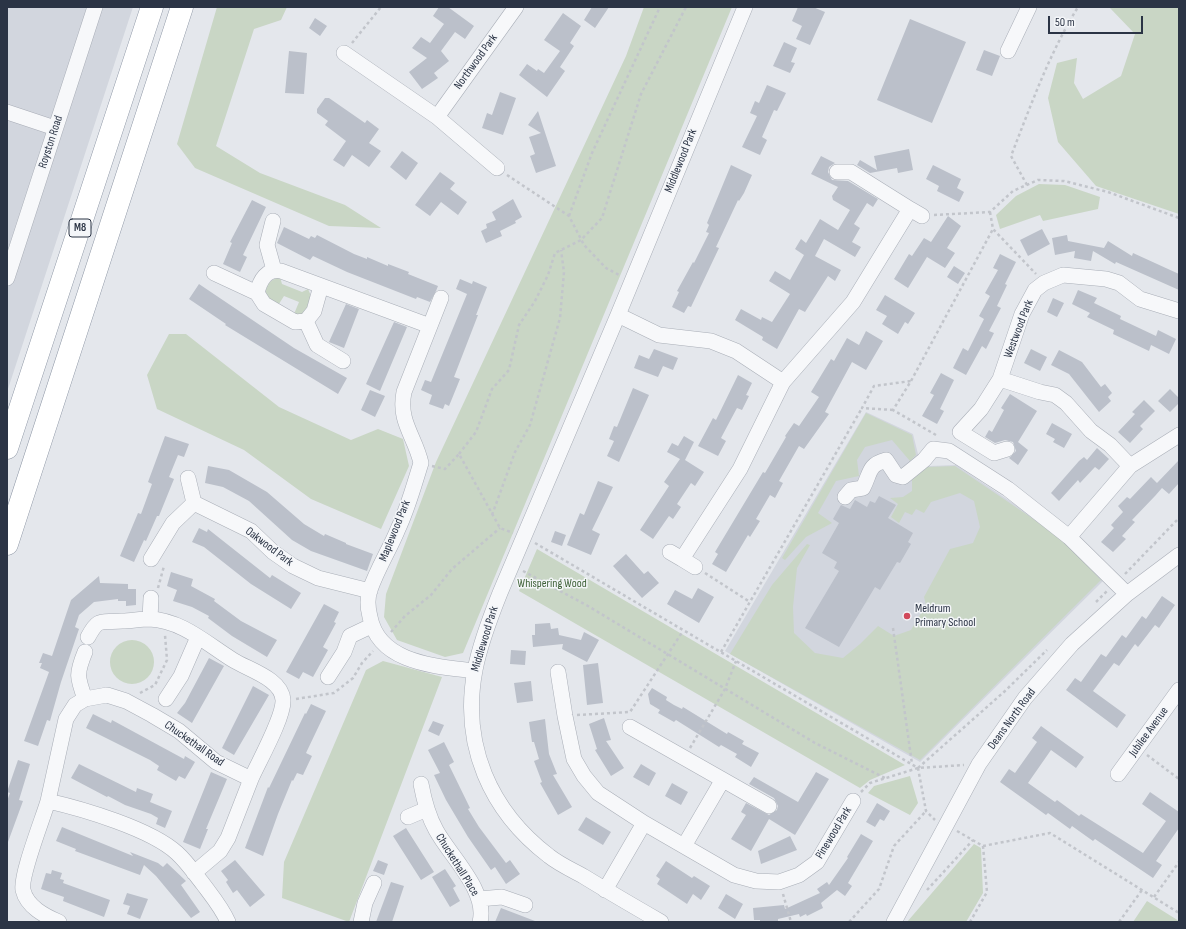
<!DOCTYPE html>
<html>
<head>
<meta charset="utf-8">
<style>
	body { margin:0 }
	#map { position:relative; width:1186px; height:929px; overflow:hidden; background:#e4e7ec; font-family:"Sofia Sans Condensed",sans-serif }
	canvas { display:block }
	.frame { position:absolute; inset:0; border:8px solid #2b3445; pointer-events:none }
	.scale { position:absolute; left:1048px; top:16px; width:95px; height:18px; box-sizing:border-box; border:2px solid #2b3445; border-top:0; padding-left:5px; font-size:12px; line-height:14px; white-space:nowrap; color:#2b3445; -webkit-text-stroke:3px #f4f6f9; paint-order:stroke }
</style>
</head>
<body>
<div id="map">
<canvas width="1186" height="929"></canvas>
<div class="frame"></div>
<div class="scale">50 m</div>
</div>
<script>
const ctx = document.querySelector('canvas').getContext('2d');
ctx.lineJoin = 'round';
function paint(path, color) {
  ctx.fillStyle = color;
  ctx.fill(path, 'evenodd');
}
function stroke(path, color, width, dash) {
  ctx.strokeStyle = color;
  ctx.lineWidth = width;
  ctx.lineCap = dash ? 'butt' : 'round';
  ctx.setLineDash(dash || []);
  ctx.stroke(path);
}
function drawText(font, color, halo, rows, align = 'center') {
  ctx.font = font + ' "Sofia Sans Condensed",sans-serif';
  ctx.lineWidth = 3;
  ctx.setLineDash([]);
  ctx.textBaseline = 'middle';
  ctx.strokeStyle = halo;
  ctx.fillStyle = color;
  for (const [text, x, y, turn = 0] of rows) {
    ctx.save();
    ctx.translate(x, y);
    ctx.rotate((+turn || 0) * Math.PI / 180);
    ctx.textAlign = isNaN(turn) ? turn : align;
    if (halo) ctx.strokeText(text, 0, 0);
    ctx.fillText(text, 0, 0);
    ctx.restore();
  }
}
paint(new Path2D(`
	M7,7H133L7,392Z
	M866,412L913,434L918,454L930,466L956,465L1062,536L1104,580L920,762L725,651Z`), '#d2d6de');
paint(new Path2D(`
	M217,7H287L281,20L254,29L216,146L260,173L345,205L381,228L329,226L195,168L177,144Z
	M644,7H732L463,653L445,657L397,640L384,617L386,594L436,462L626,56Z
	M1109,7H1179V214L1096,186L1058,142L1048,98L1057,63L1077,58L1074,83L1083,99L1121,76L1135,34Z
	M1039,184L1065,185L1100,197L1098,209L1043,221L1040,215L1000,229L996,215L1016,196Z
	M280,277L282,284L302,292L308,289L312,298L304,314H294L299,302L284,296L277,307L265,297C265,286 269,280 280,277Z
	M169,334H186L279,407L351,440L378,429L403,439L409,466L381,529L311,499L244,450L157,409L147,375Z
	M866,413L912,435L916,455L910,461L892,440L865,447L857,460L859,476L836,481L818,513L832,523L806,537L785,560L782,558Z
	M955,466L1060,537L1101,580L920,760L730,654L772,585L807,544L810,545L797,568L793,607L794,633L815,653L843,658L860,644L878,626L894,636L911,630L926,605L924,597L950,549L973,543L980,527L974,501L960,493L931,502L924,513L916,509L912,515L905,512L899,523L891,517L898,504L890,498L903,497L912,491V480L927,467Z
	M537,549L905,765L870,780L860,788L519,591Z
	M110 662a22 22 0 1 1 44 0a22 22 0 1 1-44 0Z
	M383,661L442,677L349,922L282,898L284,862L366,670Z
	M910,776L918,803L910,815L868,793L874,786Z
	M974,844L981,848L983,893L966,922H907Z
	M1147,901L1179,921V922H1133Z`), '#c9d6c5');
paint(new Path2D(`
	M439,7H448L474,26L465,39L455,32L441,51L449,61L434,73L438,78L422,89L409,72L427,58L412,48L421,37L430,43L444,24L433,16Z
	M592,7H609L595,28L584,20Z
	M798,7H813L825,12L810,45L796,39L802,26L792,21Z
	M563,13L581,26L570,43L574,46L560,67L565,71L547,97L519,75L527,64L537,71L538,69L544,73L560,51L544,40Z
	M315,18L327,26L320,36L309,28Z
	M910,19L966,42L932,123L877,100Z
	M784,42L797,48L791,62L795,63L790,73L773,66Z
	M984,50L1000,56L992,76L976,70Z
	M289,51L307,53L304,94L285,93Z
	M767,85L786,93L777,111L774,110L762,137L767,140L760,155L742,147L757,116L750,113L755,101L759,103Z
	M500,92L516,98L503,135L482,128L487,113L492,115Z
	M325,98H329L365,123L367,120L379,129L369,143L381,151L369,167L352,155L344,167L333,160L346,141L325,125L328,121L317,113V109Z
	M538,111L556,166L536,173L530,156L535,154L529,137L541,133L528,125Z
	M909,149L913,170L898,173L897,168L870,173L857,165L860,160L877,170L874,156Z
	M402,151L418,163L406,180L390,167Z
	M821,156L835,163L829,167L828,172L832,180L848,181L878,199L873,207L867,203L854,224L860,228L852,242L861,247L855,257L824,239L815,256L841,270L835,281L828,276L805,312L799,309L777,349L762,340L763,337L735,320L741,309L761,320L762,317L772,322L790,294L769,281L775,271L790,280L804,255L795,249L801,239L806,243L820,219L838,230L850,210L833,200L832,196L838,187L811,174Z
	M731,165L752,175L744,193L739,201L738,200L716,247L719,248L691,307L688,306L684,313L672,307L679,292L677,291L693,262L694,263L709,233L706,232L709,225L707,223Z
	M933,165L961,179L957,188L964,192L959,202L937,191L939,186L926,179Z
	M440,172L455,183L450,189L467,202L458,215L441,202L430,216L415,205Z
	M513,199L522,217L515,221L516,223L500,231L502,236L486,243L481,231L487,228L486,224L496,220L492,212Z
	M252,200L266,207L243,255L247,257L240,272L223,264L232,243L230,242Z
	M948,216L961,226L947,248L955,253L945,268L927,257L908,288L894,279L909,254L912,256L924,238L931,242Z
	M284,227L309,239L311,236L315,238L317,235L354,254L367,259V257L388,266V264L409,272L408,274L438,286L436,291L430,302L417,297L416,299L347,272L313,256L310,260L277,243Z
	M1042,229L1050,244L1028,256L1020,240Z
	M1067,235L1068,241L1104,248L1108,241L1132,256L1133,253L1179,274V290L1116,262L1115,264L1093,251L1091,261L1074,258L1075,251L1055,255L1052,238Z
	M1000,254L1016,262L1005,284L1007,285L997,306L1001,308L989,331L994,333L986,349L982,346L966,375L953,368L963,348L968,351L984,319L979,316L990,296L985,293L998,270L993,268Z
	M954,266L965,273L958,284L947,277Z
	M460,279L472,284L473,281L487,287L476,315H478L454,377L460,379L449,406L445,404L443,409L429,404L432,395L421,390L425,380L431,382L467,294L456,289Z
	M199,284L294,348L347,378L338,394L225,325L226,324L189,299Z
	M1078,290L1097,298L1094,303L1121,316L1120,319L1156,336L1158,330L1176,339L1169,354L1151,345L1149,351L1113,334L1114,330L1087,317L1090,313L1072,304Z
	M885,295L915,313L908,324L905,322L898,334L882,324L887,316L876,310Z
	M1053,298L1064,303L1057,317L1047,312Z
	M346,304L359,309L344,348L329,342Z
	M394,322L407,327L380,391L366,384Z
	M866,331L883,341L866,370L852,362L825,412L829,414L804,449L799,446L779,481L783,483L775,498L770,495L756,519L760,521L750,537L748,535L726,572L712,564L718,554L715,552L763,472L765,473L786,437L785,436L794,423L799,426L819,397L811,392L831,359L834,361L847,338L859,345Z
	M654,349L678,358L673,370L663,366L658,377L634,368L639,355L649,359Z
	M1031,349L1047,357L1040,371L1024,363Z
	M1059,350L1082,362L1101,387L1105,384L1112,393L1108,397L1111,401L1099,412L1069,374L1051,365Z
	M941,373L954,380L940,409L944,411L937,424L922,416L934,395L930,393Z
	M738,375L752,383L746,395L749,396L742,410L737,408L730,421L721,438L726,441L718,456L698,446L713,418L716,420Z
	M633,388L649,395L619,462L607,456L614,441L609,439L614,426L617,427Z
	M1170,389L1179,398V403L1170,412L1158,401Z
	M370,390L385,396L375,417L361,410Z
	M1010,394L1037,411L1018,442L1028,450L1018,465L1009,458L1016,451L1013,442L1005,440L995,443L985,437L989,430L992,432L1004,410L1001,408Z
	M1144,400L1155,411L1140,426L1143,429L1130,443L1118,432L1135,414L1132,412Z
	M1052,423L1072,434L1064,448L1053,442L1055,439L1046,434Z
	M165,436L189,444L184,457L178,455L169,477L174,479L159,516H157L146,541L144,540L134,562L120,556L138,513L141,514L152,484L148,482Z
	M684,436L694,442L685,460L704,472L695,486L691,483L677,504L681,507L673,519L669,516L653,539L640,530L669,486L664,482L680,459L667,452L672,443L678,446Z
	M1097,448L1109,459L1099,470L1095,467L1080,483L1078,480L1059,501L1051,493L1079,461L1084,457L1087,460Z
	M1179,460V483L1169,494L1162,488L1155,496L1132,520L1135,522L1122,536L1126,539L1113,552L1101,542L1114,528L1111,525L1123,512L1118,506L1127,497L1130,499L1151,477L1157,483Z
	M208,466L229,470L267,492L304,524L324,536L325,534L346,543V544L373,554L367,571L311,551L292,540L249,501L223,487L205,483Z
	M598,481L613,487L592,530L600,534L591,555L567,545L580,513L584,515Z
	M879,496L896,505L888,518L913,533L908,542L911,544L900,563L897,562L880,590L875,587L839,647L805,628L839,571L834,568L837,562L822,553L839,523L833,519L841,505L850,509L855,500L867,507L870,501L875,503Z
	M199,528L207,532L208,529L270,578L272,575L301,593L291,609L251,584L204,547L192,542Z
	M555,531L566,535L562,546L551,542Z
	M626,554L644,574L648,571L659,583L642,598L613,566Z
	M171,572L193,579L191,586L215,599L214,601L241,621L277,640L267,657L232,636L208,618L209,616L192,607L173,601L177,590L167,586Z
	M99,576L100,583L128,584V589H136V605L126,606V601H118V599L94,602L79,615L75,627L79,629L61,682L50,721L47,720L38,746L24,741L49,672L40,668L42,663H39L43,653L52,656L71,600Z
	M698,588L714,597L699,623L667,604L675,590L692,599Z
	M1162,596L1175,605L1159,628L1155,625L1138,647L1135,644L1119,666L1114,663L1093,691L1126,715L1117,728L1066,690L1075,678L1081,682L1101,654L1106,657L1122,635L1126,638L1142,616L1146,619Z
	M324,604L339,612L334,622L336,623L323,647L328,650L313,677L303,672L299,679L286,672Z
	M550,623L551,629L558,628L559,635L581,640L584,632L599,640L587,662L562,649L563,644L533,647L532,635H535V624Z
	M511,650L526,651L525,665L510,664Z
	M209,658L224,666L192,723L177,713L185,703Z
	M598,663L603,703L587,705L583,665Z
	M531,681L533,701L517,703L514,683Z
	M253,686L269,695L234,755L222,748Z
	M652,688L667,697L666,700L674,705L682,709L683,707L727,734L728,732L744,741L742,744L759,753L751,767L735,757L737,754L721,745L719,747L676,720L674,722L658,713L660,710L650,704L648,694Z
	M311,704L326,711L306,753L312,756L303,775L297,773L293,781L292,780L278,814L263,856L245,848L268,787L269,788L305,713L306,714Z
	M93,714L111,723L112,720L184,759L185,756L195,762L185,779L179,776L176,781L157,770L159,766L150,760L86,728Z
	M604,718L611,740L606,741L624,768L611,776L595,750L597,749L589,724Z
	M545,719L549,754L557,774L553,775L572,807L558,815L540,783L542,782L534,761L539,759L534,742H532L529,722Z
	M433,721L444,725L439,736L428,731Z
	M1041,726L1084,757L1076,768L1051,750L1028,783L1055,802L1057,800L1079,816L1081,814L1143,853L1166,821L1142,804L1150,792L1179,812V828L1156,861L1162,865L1153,878L1095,839L1093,841L1072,826L1070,829L1048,813L1046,815L1000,782L1009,769L1015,773L1037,742L1032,738Z
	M444,742L454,762L449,765L470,808L468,809L479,827L506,863L510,860L520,874L506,884L495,867L491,870L468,837L446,800L434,775L440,773L428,750Z
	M18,760L30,764L19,800L23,801L8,842L7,801L10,793L7,792Z
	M79,764L136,792L137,788L153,794L150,802L172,811L165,828L156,824L158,818L151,814L125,805L108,796L107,797L71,778Z
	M641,764L656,773L649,786L633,777Z
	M211,772L227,779L206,829H208L200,849L183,842Z
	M816,772L829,779L795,835L769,819L751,851L731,839L746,815L741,812L746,803L769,815L777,810L778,806L774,798L749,784L754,777L798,802Z
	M672,783L688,792L681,805L665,796Z
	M877,803L890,811L884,821L880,819L875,827L866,822Z
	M586,817L611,832L603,845L578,830Z
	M62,827L133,856L130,852L158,863L163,867L167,863L186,881L181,885L200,912L191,918L156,876L144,865L140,875L75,851L76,849L56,841Z
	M406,828L434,872L421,880L393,836Z
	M861,834L873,841L848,883L852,886L845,896L837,890L821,903L823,908L807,916L806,914L800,917L799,914L778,919V921L763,922H760V920H754L753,908L784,905L785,909L820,893L817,889L827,882L829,885L848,858L847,857Z
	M790,836L797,850L761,864L758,851Z
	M235,860L265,895L250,907L237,890L233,893L226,882L228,880L221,871Z
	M378,860L388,864L384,875L373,871Z
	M666,861L692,878L694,876L710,886L701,900L693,894L687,904L657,884L660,879L656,876Z
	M445,869L456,886L453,888L460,901L450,907L432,877Z
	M52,870L62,873L60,879L64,880L63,883L110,900L104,917L63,901L64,897L41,889L46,873L51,874Z
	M391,882L404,886L392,922H376Z
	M127,893L148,899L140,919L127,914L130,906L123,904Z
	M726,894L743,904L735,919L718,908Z
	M501,908L535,921V922H495Z`), '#bbc0ca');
const minor = new Path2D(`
	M1008,51L1029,7
	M344,53L437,117L497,168
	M7,112L55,128
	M437,117L516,7
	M837,172H851L910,209
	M273,221L267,245L274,270
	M214,273L257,293
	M7,278L95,7
	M321,286L314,311L306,321L295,322L264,304L257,293C260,280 267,268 281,271L430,326
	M441,298L404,392C398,422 415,436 421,463C414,485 408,508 398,529C390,549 377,569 370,590C367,598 368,609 370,617C379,664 437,666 475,671
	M618,315L659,335L711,341L736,351L783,382
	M306,321L317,345L343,361
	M1000,379L981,409L960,432L994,453L1007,449
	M1130,466L1110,445L1091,431L1066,403L1055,395L1040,392L1000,379L1022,314L1035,290L1044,283L1063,275L1106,279L1119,283L1140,299L1179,311
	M188,478L194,503
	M845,497L851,490L863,488C871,472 868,465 886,460L896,475L903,477L924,460L933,449L949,451L1008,489L1069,537L1127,594
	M1069,537L1130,466L1179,435
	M670,552L682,559L740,469L783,382L853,302L910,209L922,216
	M151,559L173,523L194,503L251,531L273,552L293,566L318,578L370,591
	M682,559L695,567
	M150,619L151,598
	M85,652C76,674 77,677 85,699
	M558,672L565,716L574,759L584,776L598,793L644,823L734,875L756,881L779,882L799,875L817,862L853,801
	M328,677L344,652L350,636L371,626
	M166,699L181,676L198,637
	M630,727L769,806
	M1118,774L1179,690
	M421,784C424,800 428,816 436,830C450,856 488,891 480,922
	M48,801L66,719L75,705L85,699L107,695L126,701L152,715L179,731L216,762L251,779C259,761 284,717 283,700C282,679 249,670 233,660C207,644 182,620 149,619C140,619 131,621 122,621C102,623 99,616 88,637
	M408,817L427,809
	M684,846L722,781
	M194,873L220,851L228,838L251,779
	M605,890L644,823
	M479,899L502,897L525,905
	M59,922C45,916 27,907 23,890C20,876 43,818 48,801C83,809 151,829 177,853C187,862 195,874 203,884C212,896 222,908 228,922
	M361,922L365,903L374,883
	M661,922C635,907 609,892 583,876C572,870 559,864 549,856C490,811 461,745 475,670C480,644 490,618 500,593L618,315L745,7
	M894,922L979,764L1025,698L1072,644L1127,594L1179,555`);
const highway = new Path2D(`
	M7,448L152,7
	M7,544L182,7`);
stroke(minor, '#a9aeb7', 16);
stroke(highway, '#8b94a3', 23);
stroke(new Path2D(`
	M352,43L381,7
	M507,175L569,216L584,245L606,268L621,276
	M1027,185L1011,156C1031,105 1049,54 1078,7
	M990,212L993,229L1036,274
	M934,215L990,212L1013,191L1038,180L1064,181L1108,192L1179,218
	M569,216L592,153L660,7
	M893,410L862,408L874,386L911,381
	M936,435L893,410L911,381L993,229
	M459,454L476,432L492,389L509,370L519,325L535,301L548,275L555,253L581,240L602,218L641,94L686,7
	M432,466L445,469L459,454L500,528L513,533
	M492,515L515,452L530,425L560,318L564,272L561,250
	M535,543L918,768L926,811L935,820
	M523,571L588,606L815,743L885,778
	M705,573L750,602
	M1125,574L1179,518
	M158,588L164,566
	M1096,602L1107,591
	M893,628L912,764
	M391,632L405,616L431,595L452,569L500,528
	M721,652L862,408
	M140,693L155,685L167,660L165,635
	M296,699L334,693L353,678L362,663L373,651
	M577,715L630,712L683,631
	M690,748L725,689L736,661
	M1147,755L1179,779
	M918,768L1005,691L1047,650
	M861,792L870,783L918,768L964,765
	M957,831L983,846L987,892L970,922
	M983,846L1050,833L1179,913
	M927,890L973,840
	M783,894L791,922
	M1154,897L1179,862
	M849,922L879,889L894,846L926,811
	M1119,922L1142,890`), '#c2c5cb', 2.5, [3, 3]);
stroke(minor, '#f7f8fa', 15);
stroke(highway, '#fff', 22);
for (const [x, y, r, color] of [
	[907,616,4,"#d1495b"]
]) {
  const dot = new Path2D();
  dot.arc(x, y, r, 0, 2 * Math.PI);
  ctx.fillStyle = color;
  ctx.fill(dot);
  stroke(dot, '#f4f6f9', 1.5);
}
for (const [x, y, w] of [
	[80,228,22]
]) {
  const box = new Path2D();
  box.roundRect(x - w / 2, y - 9, w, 18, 3);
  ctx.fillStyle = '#f4f6f9';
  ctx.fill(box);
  stroke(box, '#2b3445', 1);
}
drawText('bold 11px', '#2b3445', null, [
	["M8",80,228]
]);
drawText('12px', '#2b3445', '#f4f6f9', [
	["Northwood Park",476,62,-54],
	["Royston Road",51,142,-72],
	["Middlewood Park",681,161,-68],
	["Westwood Park",1019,329,-69],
	["Maplewood Park",395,531,-68],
	["Oakwood Park",269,547,37],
	["Middlewood Park",485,639,-73],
	["Deans North Road",1012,719,-54],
	["Jubilee Avenue",1149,732,-54],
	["Chuckethall Road",194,744,35],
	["Pinewood Park",834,833,-59],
	["Chuckethall Place",457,865,58]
]);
drawText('12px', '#3f6138', '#f4f6f9', [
	["Whispering Wood",552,584]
]);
drawText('12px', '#2b3445', '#f4f6f9', [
	["Meldrum",915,609],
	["Primary School",915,623]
], 'left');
</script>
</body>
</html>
